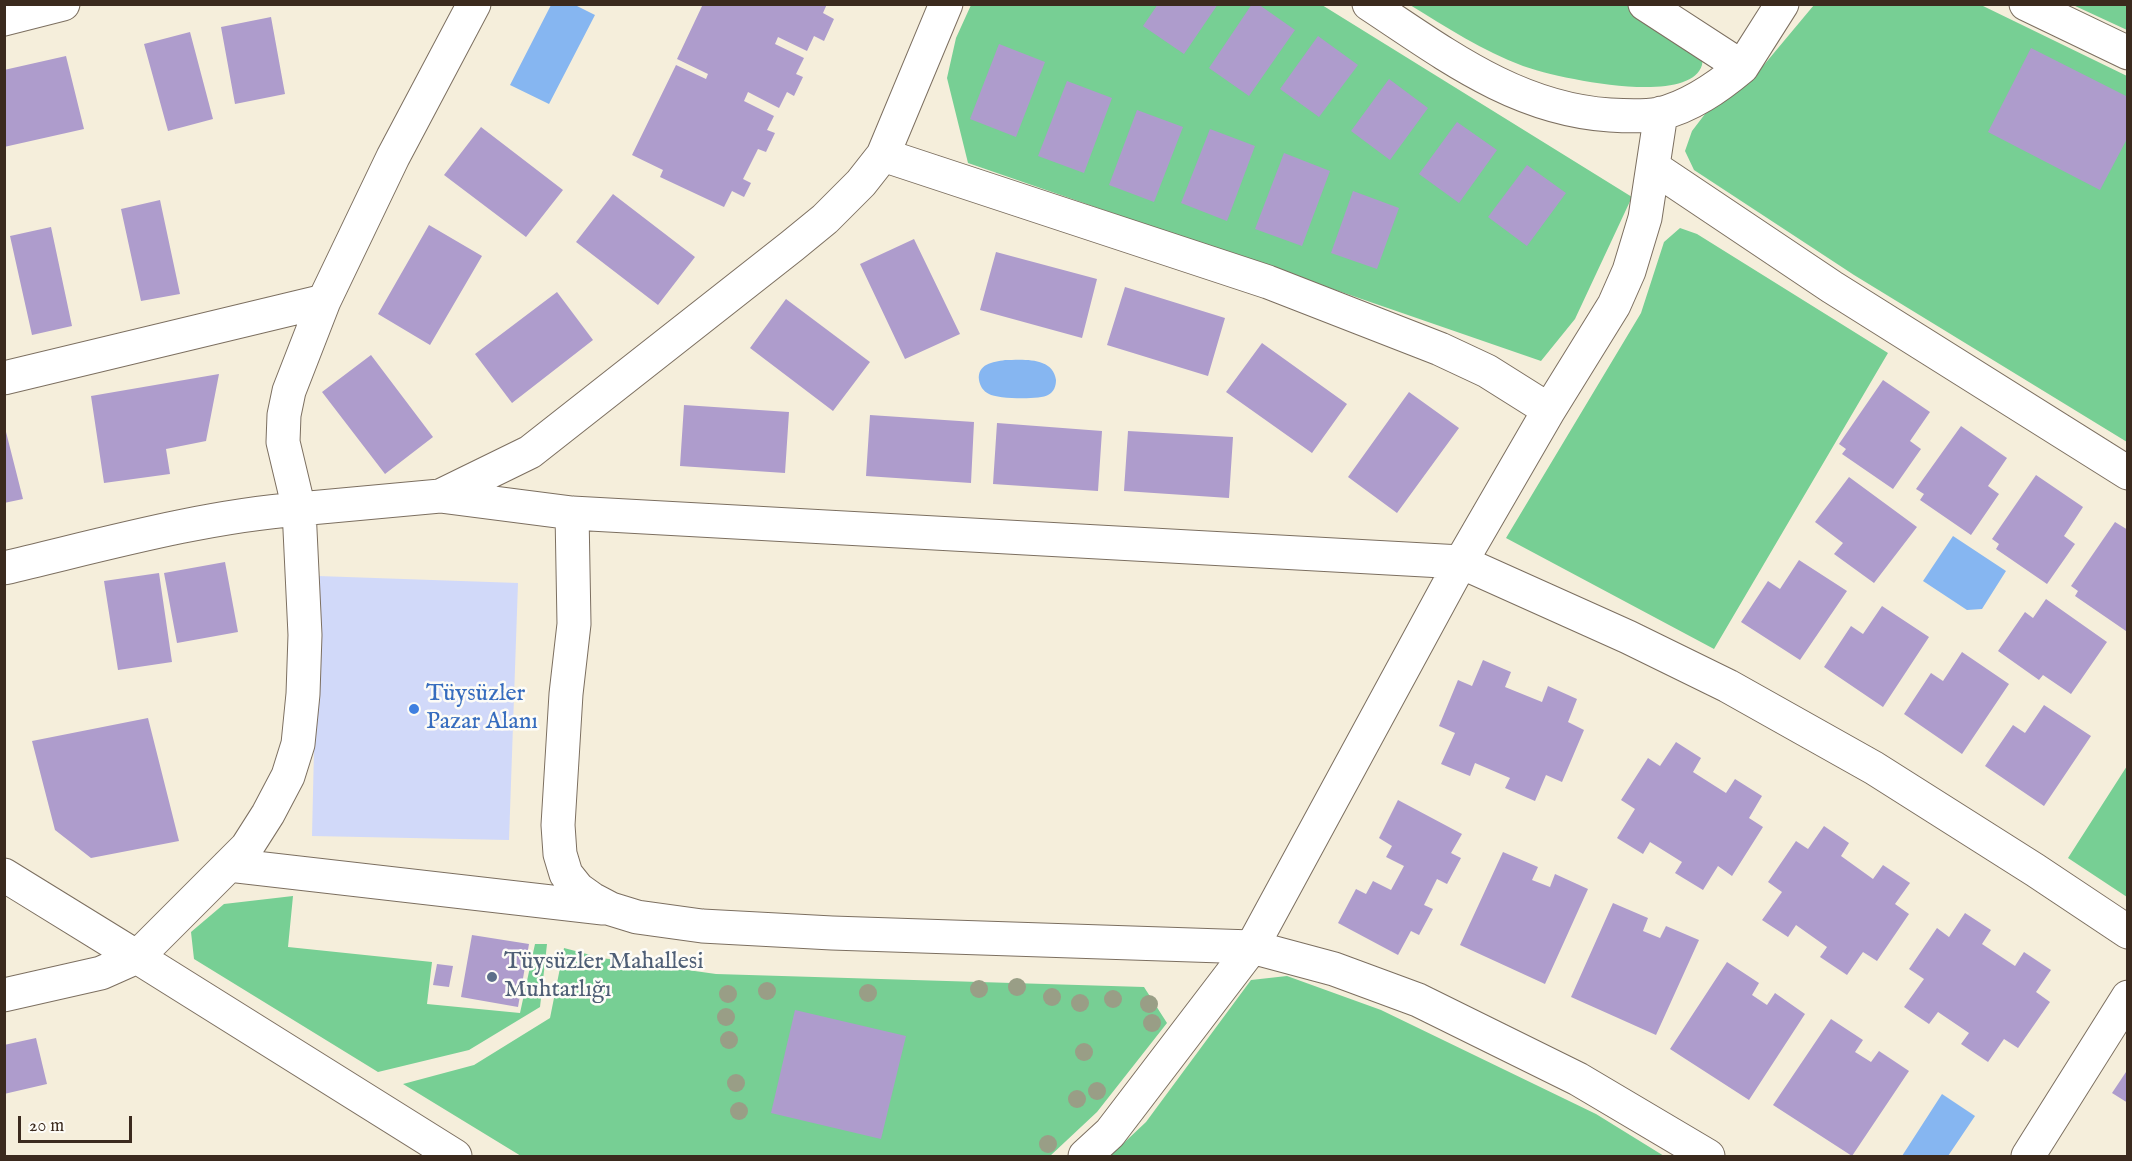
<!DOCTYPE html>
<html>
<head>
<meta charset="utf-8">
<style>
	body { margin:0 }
	#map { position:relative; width:2132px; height:1161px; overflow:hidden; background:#f5eedb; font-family:"IM FELL English",serif }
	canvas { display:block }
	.frame { position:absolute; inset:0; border:6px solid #3b2a1e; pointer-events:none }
	.scale { position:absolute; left:18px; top:1116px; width:114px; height:27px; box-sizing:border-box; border:3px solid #3b2a1e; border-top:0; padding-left:8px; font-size:18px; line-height:21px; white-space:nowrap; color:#3b2a1e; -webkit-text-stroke:4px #fdfcf7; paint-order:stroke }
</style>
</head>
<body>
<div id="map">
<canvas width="2132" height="1161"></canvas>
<div class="frame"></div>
<div class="scale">20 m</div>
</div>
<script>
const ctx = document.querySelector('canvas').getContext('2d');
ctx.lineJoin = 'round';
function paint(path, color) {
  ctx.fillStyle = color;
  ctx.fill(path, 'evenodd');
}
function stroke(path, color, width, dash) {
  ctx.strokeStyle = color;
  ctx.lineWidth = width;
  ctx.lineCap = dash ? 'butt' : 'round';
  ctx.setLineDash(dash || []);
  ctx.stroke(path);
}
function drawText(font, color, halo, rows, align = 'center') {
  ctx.font = font + ' "IM FELL English",serif';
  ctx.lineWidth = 5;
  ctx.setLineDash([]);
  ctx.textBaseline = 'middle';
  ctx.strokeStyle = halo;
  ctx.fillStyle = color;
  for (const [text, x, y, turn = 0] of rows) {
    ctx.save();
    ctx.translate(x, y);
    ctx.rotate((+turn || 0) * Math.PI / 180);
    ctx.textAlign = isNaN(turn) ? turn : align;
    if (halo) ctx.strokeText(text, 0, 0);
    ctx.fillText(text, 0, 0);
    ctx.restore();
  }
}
paint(new Path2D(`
	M318,576L518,583L509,840L312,836Z`), '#d1d9f9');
paint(new Path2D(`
	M971,5H1322L1632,197L1575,319L1541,361L968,163L947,78L956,38Z
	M1410,5H1629L1702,51C1702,55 1703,61 1702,65C1689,108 1553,77 1523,66C1483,51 1446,27 1410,5Z
	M1814,5H1981L2127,76V442L1854,275L1694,170L1685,151L1692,131L1705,114L1753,78Z
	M2073,5H2127V30Z
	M1680,228L1697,234L1888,353L1714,649L1506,538L1641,313L1664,242Z
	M2127,766V897L2068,858Z
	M293,896L288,947L432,962L427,1004L520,1013L535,944H547L540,1007L469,1050L378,1072L194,959L191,932L224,904Z
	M564,948L602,958L716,974L1144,987L1167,1023L1097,1112L1050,1156H521L403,1084L474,1065L550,1018Z
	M1287,976L1381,1010L1596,1114L1664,1156H1110L1146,1122L1251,980Z`), '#77cf94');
paint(new Path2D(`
	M551,5H575L595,15L549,104L510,85Z
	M1005,360C1021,360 1053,356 1056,380C1056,386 1054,392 1048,395C1040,400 997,399 989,394C983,391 980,386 979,380C977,364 993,362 1005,360Z
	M1953,536L2006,571L1982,609L1967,610L1923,581Z
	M1942,1094L1975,1116L1948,1156H1902Z`), '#86b6f1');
paint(new Path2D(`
	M703,4H827L823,13L834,19L824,41L814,36L807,51L778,37L775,44L804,58L796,74L803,77L794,96L787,92L779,108L748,92L744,101L774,116L767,130L775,133L766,152L758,149L743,179L751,183L744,197L732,191L724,207L660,177L663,170L632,155L676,65L706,79L708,74L677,59Z
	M1158,4H1218L1184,54L1143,26Z
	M1252,4H1258L1295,30L1249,96L1209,68Z
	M271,17L285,94L235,104L221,27Z
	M190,32L213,119L168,131L144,44Z
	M1318,36L1358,65L1319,117L1280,89Z
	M999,44L1045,62L1016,137L970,119Z
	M2031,48L2128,97V137L2100,190L1988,132Z
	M66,56L84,129L4,147V70Z
	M1389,79L1428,108L1390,160L1351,131Z
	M1067,81L1112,98L1084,173L1038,156Z
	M1137,110L1183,127L1154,202L1109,185Z
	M1457,122L1497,150L1459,203L1419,174Z
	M481,127L563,190L526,237L444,175Z
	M1210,129L1255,146L1227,221L1181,203Z
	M1284,153L1330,171L1302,246L1255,229Z
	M1527,165L1566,193L1527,246L1488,217Z
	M1353,191L1399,208L1377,269L1331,253Z
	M613,194L695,257L658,305L576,242Z
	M160,200L180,294L141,301L121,209Z
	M429,225L482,256L430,345L378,314Z
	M51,227L72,326L32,335L10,236Z
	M914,239L960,334L905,359L860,264Z
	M996,252L1097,279L1082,338L980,310Z
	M1125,287L1225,318L1208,376L1107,345Z
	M557,292L593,340L512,403L475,354Z
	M786,299L870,362L833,411L750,348Z
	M1262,343L1347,404L1312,453L1226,392Z
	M371,355L433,437L385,474L322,392Z
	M219,374L206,441L166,449L170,474L104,483L91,396Z
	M1883,380L1930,412L1910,441L1921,449L1893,489L1842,454L1846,449L1839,444Z
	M1409,392L1459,428L1397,513L1348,477Z
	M684,405L789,412L785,473L680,466Z
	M870,415L974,422L971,483L866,476Z
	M997,423L1102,431L1098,491L993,484Z
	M4,424L23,499L4,503Z
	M1961,426L2007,458L1988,486L1999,494L1971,535L1920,500L1924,494L1916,489Z
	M1128,431L1233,437L1229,498L1124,491Z
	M2036,475L2083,507L2064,536L2075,544L2047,584L1996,549L1999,544L1992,539Z
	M1849,477L1917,527L1874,583L1834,554L1843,543L1815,522Z
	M2115,522L2128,530V628L2126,631L2075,596L2078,591L2071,586Z
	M1799,560L1847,591L1800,660L1741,622L1768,581L1780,589Z
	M225,562L238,632L177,643L164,573Z
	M159,573L172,662L118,670L104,581Z
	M2046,599L2107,642L2071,694L2043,675L2039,680L1998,651L2025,612L2033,618Z
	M1882,606L1929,637L1883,707L1824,667L1851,626L1863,634Z
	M1962,652L2009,684L1962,754L1904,714L1931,673L1943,681Z
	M1483,660L1511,672L1505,687L1542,702L1548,686L1577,699L1568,722L1584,730L1562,782L1546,775L1535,801L1505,788L1510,778L1475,763L1470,776L1441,764L1455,733L1439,726L1458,680L1472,686Z
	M2044,705L2091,736L2044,806L1985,766L2013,725L2025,733Z
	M148,718L179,841L91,858L55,830L32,741Z
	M1676,742L1701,758L1693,772L1726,793L1735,779L1762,796L1749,818L1763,827L1732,876L1718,866L1703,890L1675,873L1682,862L1650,842L1643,854L1617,838L1635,809L1621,800L1648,758L1660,766Z
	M1398,800L1462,834L1451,853L1461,858L1447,884L1437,879L1424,905L1433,909L1419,935L1411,931L1398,955L1338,923L1356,889L1366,894L1373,881L1391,890L1404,866L1386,857L1392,846L1379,838Z
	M1824,826L1849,843L1841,856L1873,879L1883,865L1910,883L1895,904L1909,914L1877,961L1863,952L1847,975L1820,957L1827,947L1796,925L1788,937L1762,920L1782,892L1768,882L1796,841L1808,849Z
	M1503,852L1538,867L1532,880L1550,887L1555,874L1588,889L1545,984L1460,945Z
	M1613,903L1648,918L1643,931L1660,938L1666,926L1699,940L1656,1035L1571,997Z
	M1965,913L1991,930L1982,944L2015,966L2024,952L2051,970L2036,992L2050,1002L2018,1048L2004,1039L1988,1062L1961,1044L1969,1033L1938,1012L1929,1024L1904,1007L1924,979L1909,969L1937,928L1949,937Z
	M472,935L529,944L518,1007L461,997Z
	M1727,962L1759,983L1752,995L1767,1005L1775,993L1805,1014L1749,1100L1670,1049Z
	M437,964L453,966L449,987L433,985Z
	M795,1010L906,1036L881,1139L771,1113Z
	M1831,1019L1863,1040L1855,1052L1871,1062L1879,1051L1909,1071L1852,1156L1773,1105Z
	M36,1038L47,1084L4,1094V1045Z
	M2128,1069V1103L2112,1093Z`), '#ae9ccc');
const minor = new Path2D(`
	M474,4L393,157L324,301L289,391L284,415L283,442L299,509L440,496L530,452L792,246L825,219L861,183L883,155L946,4
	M1369,4C1445,54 1516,109 1610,115C1626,116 1643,117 1659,114C1690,107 1718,87 1742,67
	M1645,4L1742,67L1782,4
	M2026,4L2128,53
	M4,19L63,4
	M1661,113L1645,218L1629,271L1614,305L1549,410L1461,562L1252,947L1334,969L1418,1000L1578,1079L1708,1156
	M883,155L1268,282L1440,349L1487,371L1549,410
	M1653,167L1832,287L2128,473
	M4,378L324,301
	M440,496L572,513L1461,562L1628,637L1728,686L1874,768L2035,870L2128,932
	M572,513L574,624L566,694L558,825L560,854L566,874L578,889L592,899L611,909L637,917L702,926L832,933L1252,947L1110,1133L1085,1156
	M4,568C102,545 200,517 299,509L305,635L303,694L298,744L288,776L268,814L247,847L137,957L455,1156
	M229,865L603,908
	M4,875L137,957L101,973L4,995
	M2028,1156L2128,997`);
stroke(minor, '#7c6f60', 35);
stroke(minor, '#fff', 33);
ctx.fillStyle = '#999e86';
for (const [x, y] of [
	[1017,987],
	[979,989],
	[767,991],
	[868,993],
	[728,994],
	[1052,997],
	[1113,999],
	[1080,1003],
	[1149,1004],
	[726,1017],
	[1152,1023],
	[729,1040],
	[1084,1052],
	[736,1083],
	[1097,1091],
	[1077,1099],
	[739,1111],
	[1048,1144]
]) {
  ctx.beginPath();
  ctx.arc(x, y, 9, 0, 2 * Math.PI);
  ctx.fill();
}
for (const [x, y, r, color] of [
	[414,709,6,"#3f7fe0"],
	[492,977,6,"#5c6f8a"]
]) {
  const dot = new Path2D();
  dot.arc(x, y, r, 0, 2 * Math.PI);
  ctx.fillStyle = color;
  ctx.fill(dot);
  stroke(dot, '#fdfcf7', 2);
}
drawText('24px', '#366cbe', '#fdfcf7', [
	["Tüysüzler",426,695],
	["Pazar Alanı",426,723]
], 'left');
drawText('24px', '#4e5e75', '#fdfcf7', [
	["Tüysüzler Mahallesi",504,963],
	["Muhtarlığı",504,991]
], 'left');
</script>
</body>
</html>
